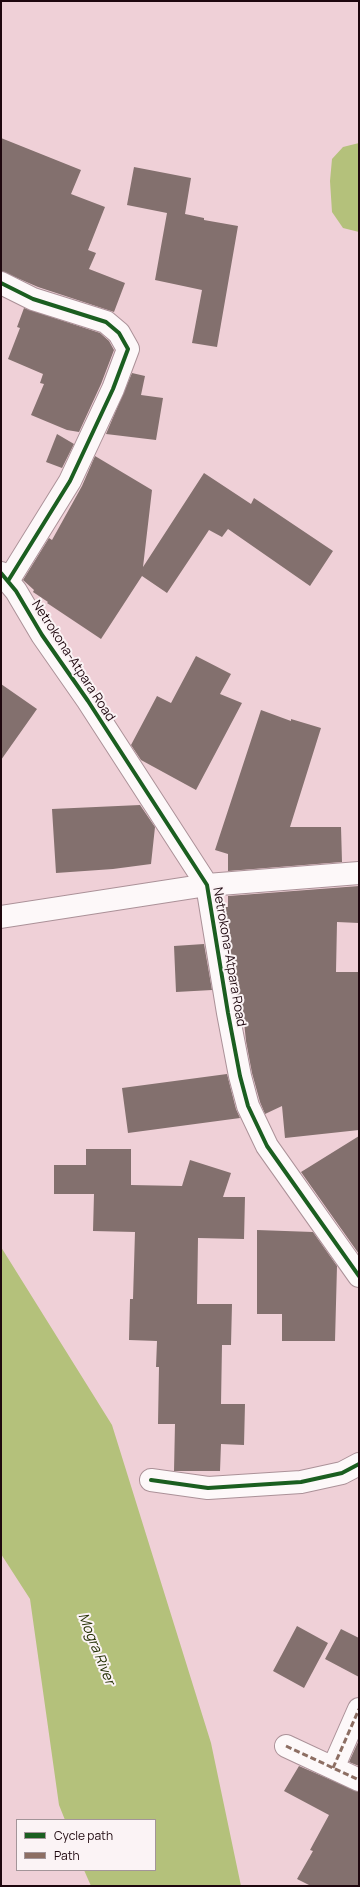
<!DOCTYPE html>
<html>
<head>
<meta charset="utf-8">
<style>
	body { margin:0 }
	#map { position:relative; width:360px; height:1887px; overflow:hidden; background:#efd0d7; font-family:Manrope,sans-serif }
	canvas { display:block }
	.frame { position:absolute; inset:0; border:2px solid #1e070e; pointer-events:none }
	.legend { position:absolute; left:16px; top:1819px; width:140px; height:52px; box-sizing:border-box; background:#fbf3f5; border:1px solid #a39599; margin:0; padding:5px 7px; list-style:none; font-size:12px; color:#1e070e }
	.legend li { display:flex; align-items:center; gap:8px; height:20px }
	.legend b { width:20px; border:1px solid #a39599 }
</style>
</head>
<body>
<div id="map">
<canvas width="360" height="1887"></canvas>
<div class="frame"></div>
<ul class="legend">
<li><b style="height:5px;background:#1b5e20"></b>Cycle path</li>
<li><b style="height:5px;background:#8d6e63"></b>Path</li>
</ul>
</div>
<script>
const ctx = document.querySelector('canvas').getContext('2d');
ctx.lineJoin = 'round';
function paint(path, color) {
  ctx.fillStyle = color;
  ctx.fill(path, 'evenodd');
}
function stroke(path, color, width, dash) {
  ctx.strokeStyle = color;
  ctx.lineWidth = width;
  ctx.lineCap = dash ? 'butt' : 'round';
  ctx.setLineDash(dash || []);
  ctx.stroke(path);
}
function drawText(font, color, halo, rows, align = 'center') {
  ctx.font = font + ' Manrope,sans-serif';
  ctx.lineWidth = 4;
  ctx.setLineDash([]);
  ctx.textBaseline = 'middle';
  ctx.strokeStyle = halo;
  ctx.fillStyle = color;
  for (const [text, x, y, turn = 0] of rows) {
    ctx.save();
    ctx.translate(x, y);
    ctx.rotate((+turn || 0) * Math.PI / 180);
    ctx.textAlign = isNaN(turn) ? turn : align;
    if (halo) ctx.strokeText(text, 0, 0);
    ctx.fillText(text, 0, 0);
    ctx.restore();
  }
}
paint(new Path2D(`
	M359,143V232L343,228L332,212L330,181L332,159L343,147Z
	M1,1247L112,1425L211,1743L241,1886H91L84,1870H155V1820H65L59,1805L30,1599L1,1554Z`), '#b4c17b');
paint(new Path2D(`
	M1,138L81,170L71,194L105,207L88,250L96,253L89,269L125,283L114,312L38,287L1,271Z
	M134,167L191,178L185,214L204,218V220L238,226L217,347L192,343L202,290L155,280L167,213L127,205Z
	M24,308L100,333L109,341L114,350L101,384L79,432L67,430L31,415L44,384L40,383L43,374L8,359L20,328L17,327Z
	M132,373L145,376L141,395L163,398L156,440L106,434Z
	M57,434L74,444L62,468L46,462Z
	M95,456L152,490L143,567L204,473L251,504L254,498L333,551L310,586L228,529L222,537L209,530L167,593L142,576L101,639L47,603L48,602L33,592L34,590L23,580L49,538L52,540L82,486Z
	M196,656L231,674L220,694L242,703L196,790L141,760L131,745L157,696L171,703Z
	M1,684L37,709L1,760Z
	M261,710L291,721V719L321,728L290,827H341L342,862L228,871V854L215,850Z
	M140,805L155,827L151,864L113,869L56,873L52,809Z
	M359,886V923L337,922L336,972H359V1130L285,1138L282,1106L265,1114L260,1102L252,1073L246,1041L242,1003H239L229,941H230L225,907H228V896Z
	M204,944L212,990L176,992L174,946Z
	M227,1074L236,1109L240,1118L128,1133L122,1088Z
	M359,1136V1254L301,1172Z
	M86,1149H131V1185L182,1186L190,1160L231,1173L223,1197H245L244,1239L198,1238L197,1304H232L231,1345H222L221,1404H245L244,1445L221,1444L220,1471H174L175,1424H158L159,1367H156L157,1341L129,1340L130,1299H133L135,1232L93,1231L94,1194H54V1165H86Z
	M257,1230L313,1232L337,1266L335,1341H282V1314H257Z
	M297,1626L328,1643L304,1688L273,1671Z
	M341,1629L359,1638V1677L325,1659Z
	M359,1740V1766L349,1762Z
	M299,1766L359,1792V1886H311L297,1879L313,1851L310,1850L329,1815L284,1791Z`), '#83706e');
const minor = new Path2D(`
	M1,283L33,299L106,322L119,333L128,349L113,389L70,481L8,581
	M151,1480L208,1488L301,1482L342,1473L359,1464
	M286,1746L359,1780
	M333,1768L359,1709`);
const tertiary = new Path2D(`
	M1,573L16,591L42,635L88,701L207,885L228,1013L240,1076L248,1106L267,1146L359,1276
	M1,917L207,885L359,873`);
stroke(minor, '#ab9198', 24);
stroke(tertiary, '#ab9198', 24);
stroke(minor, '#fdf8f9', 22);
stroke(tertiary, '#fdf8f9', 22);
stroke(new Path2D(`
	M286,1746L359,1780
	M333,1768L359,1709`), '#8d6e63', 3, [6, 3]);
stroke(new Path2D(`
	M1,283L33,299L106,322L119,333L128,349L113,389L70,481L8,581
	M1,573L16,591L42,635L88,701L207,885L228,1013L240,1076L248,1106L267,1146L359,1276
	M151,1480L208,1488L301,1482L342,1473L359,1464`), '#1b5e20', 4);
drawText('13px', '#1e070e', '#fbf3f5', [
	["Netrokona-Atpara Road",73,661,57],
	["Netrokona-Atpara Road",229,957,80]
]);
drawText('italic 14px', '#263206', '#fbf3f5', [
	["Mogra River",96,1649,68]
]);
</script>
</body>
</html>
